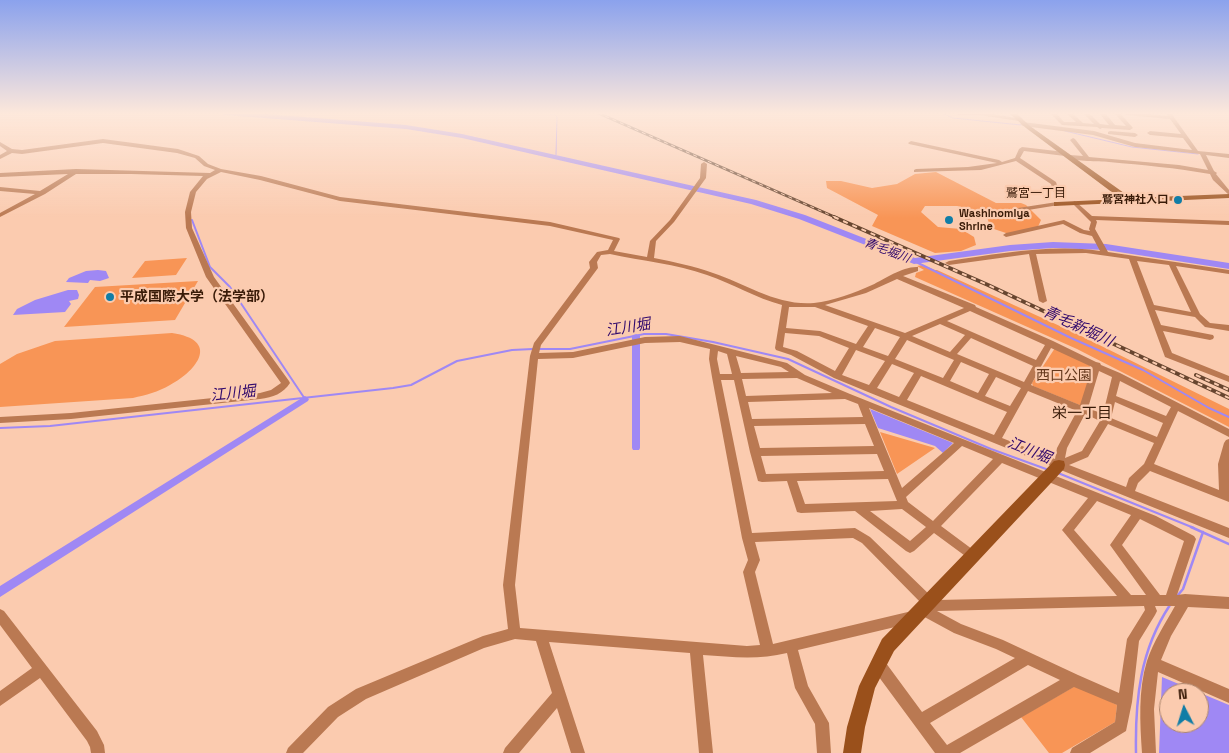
<!DOCTYPE html>
<html>
<head>
<meta charset="utf-8">
<style>
	body { margin:0 }
	#map { position:relative; width:1229px; height:753px; overflow:hidden; background:#fbcbaf; font-family:"Space Grotesk",sans-serif }
	canvas { display:block }
	.north { position:absolute; left:1159px; top:683px; width:50px; height:50px; box-sizing:border-box; background:#fbcbaf; border:1px solid #ad856c; border-radius:50%; rotate:355deg; font-size:14px; font-weight:700; line-height:20px; text-align:center; color:#391b08 }
	.north::after { content:''; display:block; margin:auto; width:18px; height:22px; background:#117da6; clip-path:polygon(50% 0,100% 100%,50% 72%,0 100%) }
</style>
</head>
<body>
<div id="map">
<canvas width="1229" height="753"></canvas>
<div class="north">N</div>
</div>
<script>
const ctx = document.querySelector('canvas').getContext('2d');
ctx.lineJoin = 'round';
function paint(path, color) {
  ctx.fillStyle = color;
  ctx.fill(path, 'evenodd');
}
function stroke(path, color, width, dash) {
  ctx.strokeStyle = color;
  ctx.lineWidth = width;
  ctx.lineCap = dash ? 'butt' : 'round';
  ctx.setLineDash(dash || []);
  ctx.stroke(path);
}
function drawText(font, color, halo, rows, align = 'center') {
  ctx.font = font + ' "Space Grotesk","Noto Sans JP",sans-serif';
  ctx.lineWidth = 4.5;
  ctx.setLineDash([]);
  ctx.textBaseline = 'middle';
  ctx.strokeStyle = halo;
  ctx.fillStyle = color;
  for (const [text, x, y, turn = 0] of rows) {
    ctx.save();
    ctx.translate(x, y);
    ctx.rotate((+turn || 0) * Math.PI / 180);
    ctx.textAlign = isNaN(turn) ? turn : align;
    if (halo) ctx.strokeText(text, 0, 0);
    ctx.fillText(text, 0, 0);
    ctx.restore();
  }
}
paint(new Path2D(`
	M936,172L996,203H1021L1026,205L1041,220L1037,229L1012,235L991,228L985,212L957,206H925L921,212L938,227L961,229L974,237L976,245L961,251L935,253L872,226L878,215L827,188L826,181H841L872,188L897,184L915,174Z
	M187,258L176,275L132,278L145,261Z
	M923,265L935,270H937L1073,332L1229,409V427L1077,349L915,277L916,273L924,270L917,266Z
	M198,281L175,320L64,327L95,287Z
	M172,333C220,340 198,370 170,385C158,392 146,395 133,398L0,407V364L17,354L55,341Z
	M1055,348L1089,365L1091,368L1082,406L1033,386L1032,383Z
	M880,432L935,448L897,474Z
	M1077,685L1117,705L1115,722L1062,753H1049L1021,717Z`), '#f89556');
paint(new Path2D(`
	M98,270L106,271L109,278L100,281L90,280L88,283L66,282L69,278L86,271Z
	M68,290H77L79,295L78,299L69,301L71,304L65,312L13,315L17,309L35,300Z
	M870,409L953,443L943,453L935,446L878,428Z
	M1162,677L1229,705V753H1159ZM1169,693H1199V723H1169Z`), '#9f88f4');
stroke(new Path2D(`
	M544,113L554,114L557,117L556,155L554,157
	M942,113L953,118L1021,125
	M1065,131L1132,147L1198,154`), '#9f88f4', 1);
stroke(new Path2D(`
	M192,220L210,267L230,287L305,399
	M914,261L1071,338L1143,370L1209,408L1229,417
	M538,349H570L644,334H666L713,342L788,359L891,407L991,449L1046,469
	M0,428L50,426L393,388L411,385L457,361L512,350L533,349
	M1058,473L1194,528`), '#9f88f4', 2);
stroke(new Path2D(`
	M1191,527L1229,544
	M1178,595L1183,589L1203,532
	M1136,753C1135,700 1140,650 1170,605`), '#9f88f4', 2.5);
paint(new Path2D(`
	M634,334H636L640,336V448L639,450H633L632,448V336Z
	M305,396L309,399L308,401L0,597V586Z`), '#9f88f4');
paint(new Path2D(`
	M221,113H253L406,125L462,134L756,200L805,215L915,258L1010,245L1053,242L1106,244L1229,263V269L1106,250L1053,248L1010,251L914,264L799,219L751,204L462,138L406,129L225,115Z`), '#9f88f4');
paint(new Path2D(`
	M955,113H987L1022,119L1019,121L979,115H958Z
	M1050,113H1056L1064,122H1076L1066,113H1072L1083,123L1094,124L1083,113H1089L1100,124L1109,125L1099,113H1105L1115,125L1126,126L1114,113H1120L1133,128L1130,130L1102,128L1100,129L1097,127L1062,125Z
	M1123,113H1140L1168,116L1166,113H1171L1198,151L1229,154V158L1206,155L1214,171L1217,173L1216,174L1229,190V195L1213,180L1210,174C1176,168 1143,165 1109,162C1098,161 1076,162 1067,157L1070,155L1083,156L1070,140L1073,138L1075,139L1089,157L1179,165L1208,170L1200,154L1135,147L1093,135L1023,126L1020,124L1023,122L1094,131L1135,143L1192,150L1183,138L1150,135L1147,133L1150,131L1181,134L1170,119L1126,115Z
	M1110,131L1135,133L1138,135L1135,137L1108,134V132Z
	M103,139L178,149L199,156L208,164L221,169L261,176L340,197L550,222L619,238L620,239L614,251L647,257L650,241L670,220L700,178L701,164L704,162L707,164L706,178L674,222L656,241L654,258C674,262 694,266 713,273C746,284 777,306 814,303C833,301 854,293 872,285C885,279 903,266 918,267V271L903,276L975,305L976,307L1053,341L1096,362L1100,363L1101,365L1120,373L1229,429V437L1178,411L1154,464L1219,490L1218,464L1224,443L1226,440L1229,439V502L1150,471L1138,483L1135,491L1229,528V538L868,392L834,378L791,355L776,350L775,348L782,305C756,298 733,284 707,275C676,264 642,261 610,254L601,255L597,262L598,268L541,345L539,353L573,352L645,337L680,336L787,363L805,375L850,394L1156,516L1194,536L1196,539L1177,595L1185,594L1229,597V609L1188,607L1171,636L1161,660L1229,689V703L1158,672L1154,709L1156,753H1142C1140,723 1138,690 1147,661C1153,642 1165,624 1175,606H1155L1157,611L1155,615L1139,641L1132,702L1126,731L1090,753H1070L1072,748L1115,722L1117,705L1074,687L960,753H935L873,669L872,664L873,659L878,658L883,659L922,712L1015,658L996,649L954,633L919,614L917,610L919,606L923,605L862,543L853,538L755,542L760,560L755,572L773,644L912,611L916,613L918,617L916,621L912,623L798,650L808,686L829,723L831,753H817L815,724L795,688L787,653C759,660 731,657 703,655L713,753H699L690,653L549,642L585,753H571L557,708L519,753H503L505,748L552,693L536,641L515,639L484,648L366,699L338,717L303,753H286L288,748L328,707L356,689L483,636L508,629L503,585L530,356L534,343L590,268L589,262L597,252L608,250L613,240L550,226L340,201L260,180L221,172L207,179L196,192L191,212L192,228L214,277L289,381L290,383C283,394 273,397 260,399L71,419L0,423V417L71,413L260,393L271,390L281,383L206,277L186,228L185,212L190,192L203,176L131,174H76L45,194L0,217V213L35,194L0,191V187L40,191L68,174L0,177V173L76,169L210,173L215,170L204,166L195,158L177,153L103,143L22,154L12,153L0,159V155L7,151L0,146V142L12,149L22,150ZM897,279L964,308L905,333L825,305L866,293ZM789,307H815L868,326L856,344L820,331L786,328ZM970,311L1045,345L1036,360L947,321ZM940,324L965,335L950,352L912,336ZM875,328L900,337L888,356L863,347ZM785,333L819,336L849,348L835,371L797,351L783,347ZM971,338L1033,366L1024,382L957,354ZM907,340L954,360L943,378L895,359ZM680,342L710,349L709,359L712,377L742,538L748,560L743,572L760,645L747,646L520,628L515,585L538,359L573,358L645,343ZM1051,348L1092,367L1080,405L1031,385ZM856,350L885,361L869,385L842,375ZM718,351L727,354L732,374H720L717,359ZM736,356L781,367L789,372L741,373ZM961,362L989,374L978,393L950,381ZM892,364L914,373L899,397L877,388ZM1099,371L1112,377L1103,414L1088,408ZM921,376L1007,412L994,435L907,400ZM996,377L1021,388L1010,406L985,396ZM797,378L832,393L746,396L742,379ZM721,380H734L750,452L758,481L762,482L787,481L797,512L801,513L855,511L906,551L910,553L914,551L934,533L968,558L972,560L976,558L978,555L976,552L941,526L1002,463L1088,498L1062,530L1117,596L938,600L934,599L870,537L855,528L752,533ZM1120,381L1171,407L1166,416L1116,396ZM1028,391L1077,411L1057,448L1055,459L1002,438ZM845,399L858,404L863,417L752,419L748,402ZM1115,402L1163,423L1157,437L1111,418ZM869,408L954,443L902,488ZM1085,414L1100,421L1082,451L1065,458L1067,448ZM865,424L874,446L760,448L754,426ZM1108,424L1154,443L1144,464L1129,478L1126,487L1069,465L1088,457ZM962,446L993,459L933,521L908,502L906,497ZM877,454L884,471L766,474L761,456ZM888,479L897,501L805,504L797,481ZM1097,501L1131,515L1110,545L1146,595H1131L1074,530ZM902,509L926,527L910,541L870,511ZM1140,519L1184,541L1166,595H1160L1122,545ZM1144,606L1145,610L1127,639L1119,693L1078,675L1003,640L961,624L937,611ZM1028,665L1060,680L947,745L930,723Z
	M911,141L999,160L1002,162L1015,158L1019,149L1022,147L1065,152L1068,154L1065,156L1024,151L1020,158L1056,182L1059,191L1056,193L1053,191L1051,184L1016,161L981,170L914,172V170L916,169L968,167L997,163L909,144L908,143Z
	M1075,201L1092,216L1229,221V225L1096,220L1097,222L1095,229L1108,252L1229,270V274L1176,266L1200,314L1210,323L1229,325V331L1205,327L1195,317L1155,310L1161,325L1213,335L1214,337L1213,339L1210,340L1163,331L1172,353L1229,376V382L1165,357L1129,259L1086,253L1036,254L1047,301L1043,303L1039,301L1029,254L949,265L945,263L949,261C999,254 1050,244 1100,251L1092,236L1080,233L1063,224L1006,237L1003,235L1006,233L1064,220L1084,230L1090,231L1089,229L1091,222L1073,204V202ZM1137,261L1169,265L1191,312L1154,305Z
	M1057,202L1059,203V205L966,220L963,218L966,216Z
	M0,609L4,611L97,731L104,745L105,753H91L90,747L87,741L40,678L0,706V691L32,668L0,625Z`), '#ba7952');
paint(new Path2D(`
	M1009,113H1016L1030,126L1131,198L1229,194V198L1054,206V202H1057L1121,199L1026,128Z
	M1059,460L1064,461L1065,465L1064,469L894,651L875,688L865,727L861,753H843L847,727L859,686L882,639L1054,461Z`), '#9a501b');
const railFar1 = new Path2D(`
	M598,113L837,218`);
const rail = new Path2D(`
	M834,217L988,285L1229,398
	M1196,375L1229,390`);
stroke(railFar1, '#684630', 2.5);
stroke(rail, '#684630', 4);
stroke(railFar1, '#fbcbaf', 1, [4]);
stroke(rail, '#fbcbaf', 2, [5]);
const sky = ctx.createLinearGradient(0, 0, 0, 218);
sky.addColorStop(0, '#8ba2ed');
sky.addColorStop(0.52, '#fde8db');
sky.addColorStop(1, '#fde8db00');
ctx.fillStyle = sky;
ctx.fillRect(0, 0, 1229, 218);
for (const [x, y, r, color] of [
	[1178,200,5,"#117da6"],
	[949,220,5,"#117da6"],
	[110,297,5,"#117da6"]
]) {
  const dot = new Path2D();
  dot.arc(x, y, r, 0, 2 * Math.PI);
  ctx.fillStyle = color;
  ctx.fill(dot);
  stroke(dot, '#fbcbaf', 2);
}
drawText('bold 11px', '#391b08', '#fbcbaf', [
	["鷲宮神社入口",1168,200],
	["Washinomiya",959,214,"left"],
	["Shrine",959,227,"left"]
], 'right');
drawText('12px', '#391b08', '#fbcbaf', [
	["鷲宮一丁目",1036,194]
]);
drawText('italic 12px', '#31096c', '#fbcbaf', [
	["青毛堀川",887,251,21]
]);
drawText('bold 14px', '#391b08', '#fbcbaf', [
	["平成国際大学（法学部）",120,297]
], 'left');
drawText('14px', '#64381c', '#fbcbaf', [
	["西口公園",1064,376]
]);
drawText('italic 15px', '#31096c', '#fbcbaf', [
	["青毛新堀川",1078,327,25],
	["江川堀",628,328,-9],
	["江川堀",233,394,-6],
	["江川堀",1029,451,22]
]);
drawText('15px', '#391b08', '#fbcbaf', [
	["栄一丁目",1082,414]
]);
</script>
</body>
</html>
